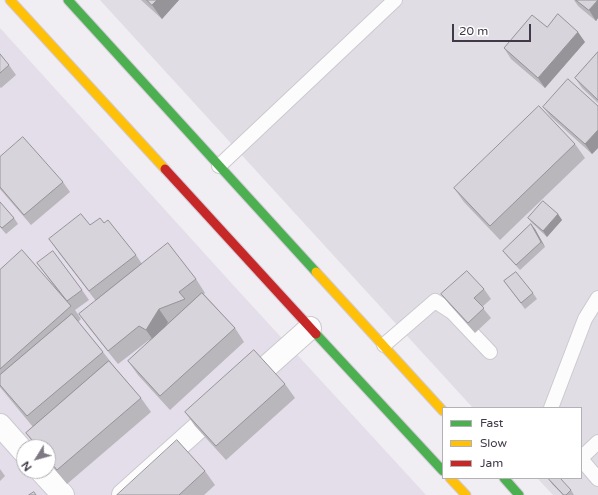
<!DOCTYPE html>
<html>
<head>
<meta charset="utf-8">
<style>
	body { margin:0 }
	#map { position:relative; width:598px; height:495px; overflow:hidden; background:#f0edf3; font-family:"Varela Round",sans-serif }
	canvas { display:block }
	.legend { position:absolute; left:442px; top:407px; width:140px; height:72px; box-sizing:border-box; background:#fff; border:1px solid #b3b0b6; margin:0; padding:5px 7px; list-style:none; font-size:12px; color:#413949 }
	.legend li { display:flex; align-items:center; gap:8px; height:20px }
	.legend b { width:20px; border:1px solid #b3b0b6 }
	.north { position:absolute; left:16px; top:439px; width:40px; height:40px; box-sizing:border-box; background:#fff; border:1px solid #b3b0b6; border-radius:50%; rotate:233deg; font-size:11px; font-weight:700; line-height:16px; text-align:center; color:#413949 }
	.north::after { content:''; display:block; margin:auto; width:14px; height:18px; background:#7e7884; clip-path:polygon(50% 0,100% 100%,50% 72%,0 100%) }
	.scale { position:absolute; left:452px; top:24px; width:79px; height:18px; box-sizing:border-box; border:2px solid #413949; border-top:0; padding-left:5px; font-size:12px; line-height:14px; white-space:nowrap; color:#413949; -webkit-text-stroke:3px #fff; paint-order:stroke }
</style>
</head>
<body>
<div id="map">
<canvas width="598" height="495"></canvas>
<ul class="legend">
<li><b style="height:5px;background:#4caf50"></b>Fast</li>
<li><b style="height:5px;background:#ffc107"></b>Slow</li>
<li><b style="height:5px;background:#c62828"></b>Jam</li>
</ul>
<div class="north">N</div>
<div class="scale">20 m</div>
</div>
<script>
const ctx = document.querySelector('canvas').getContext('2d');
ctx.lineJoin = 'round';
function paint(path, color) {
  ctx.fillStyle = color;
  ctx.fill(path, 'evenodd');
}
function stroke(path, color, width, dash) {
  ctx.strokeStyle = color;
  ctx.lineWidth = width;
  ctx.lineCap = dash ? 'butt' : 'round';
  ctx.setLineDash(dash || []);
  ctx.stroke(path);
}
paint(new Path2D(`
	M0,28L234,286L426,495H0ZM24,447H48V471H24Z`), '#e3dee9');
paint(new Path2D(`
	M100,0H598V495H553L537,478H581V408H473Z`), '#e0dde5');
const lane = new Path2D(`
	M219,166L395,0
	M384,345L435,301L452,312L490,352
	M551,408L585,319L598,298
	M581,458L598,442
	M581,459L598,479`);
const street = new Path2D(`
	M246,385L310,328
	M0,425L24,452
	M41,471L63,495
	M123,495L220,408`);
const fast = new Path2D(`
	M68,0L316,272
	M316,334L443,471
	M504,478L519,495`);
const slow = new Path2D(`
	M10,0L165,169
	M316,272L443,411
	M450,478L466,495`);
const jam = new Path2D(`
	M165,169L316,334`);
stroke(lane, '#ccc9cf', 16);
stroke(street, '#ccc9cf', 24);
stroke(fast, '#d2cad8', 11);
stroke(slow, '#d2cad8', 11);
stroke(jam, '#d2cad8', 11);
stroke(lane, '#fdfcfd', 14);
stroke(street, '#fdfcfd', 22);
stroke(fast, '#4caf50', 9);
stroke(slow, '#ffc107', 9);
stroke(jam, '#c62828', 9);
paint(new Path2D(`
	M141,0H179L162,19Z
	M574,0H598V18L596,21L578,6Z
	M585,42L545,88L511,59L504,48Z
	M598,52V103L582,88L575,78Z
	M0,54L9,65L16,75L1,88L0,87Z
	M598,106V148L592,154L551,117L543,107Z
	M575,144L585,158L500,240L464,202L454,188Z
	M0,157L63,182L70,192L31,225L0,189Z
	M0,202L14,218L18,224L6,234L0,227Z
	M558,214L562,220L547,237L532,223L528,218Z
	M104,223L136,255L142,264L196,279L205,293L204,294L235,328L244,342L170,410L138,375L128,361L150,341L149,340L118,364L89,328L79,314L96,301L59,253L49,239L90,225Z
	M531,224L535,229L545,247L520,270L507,256L503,251Z
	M37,263L82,290L89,300L75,310L81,319L78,322L103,352L113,365L141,398L151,412L67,484L48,461V447H36L26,433L33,427L0,387V270L54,286Z
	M504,281L533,293L537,299L525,309Z
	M484,289L491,299L482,307L491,318L475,333L449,304L441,294Z
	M285,384L295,398L226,460L195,426L185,412Z
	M0,469L5,476L0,481Z
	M205,471L215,485L204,495H117Z
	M548,478L571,490L574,495H563L552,484Z`), '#b9b6bc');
paint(new Path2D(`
	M157,0H179L162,19L152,5Z
	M598,0V18L596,21L589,10Z
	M578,32L585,42L545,88L538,78Z
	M598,130V148L592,154L585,144Z
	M558,214L562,220L547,237L543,231Z
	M531,224L535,229L545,247L541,242Z
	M159,309L168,322L156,344L146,330Z`), '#969499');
const building = new Path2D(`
	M147,0H157L152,5Z
	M576,0H598L589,10Z
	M558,14L578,32L538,78L504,48L532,15L547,27Z
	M598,52V100L575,78Z
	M0,54L9,65L0,73Z
	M568,79L598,106V130L585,144L543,107Z
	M539,106L575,144L490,226L454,188Z
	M23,137L63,182L24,215L0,187V157Z
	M543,201L558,214L543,231L528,218Z
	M0,202L14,218L2,228L0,226Z
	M81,214L90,225L100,218L104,223L108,220L136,255L89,291L49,239Z
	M531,224L541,242L516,265L503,251Z
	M168,243L196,279L179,292L185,299L159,309L146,330L139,326L108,351L79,314Z
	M22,250L71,306L0,369V270Z
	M53,251L82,290L67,301L37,263Z
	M467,271L484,289L474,298L484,308L468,323L441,294Z
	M516,272L533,293L521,303L504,281Z
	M202,293L235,328L160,396L128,361Z
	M72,314L103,352L27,416L0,385V375Z
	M254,350L285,384L216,446L185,412Z
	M109,361L141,398L57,470L48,459V447H38L26,433Z
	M177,440L205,471L179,495H117Z
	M548,478H560L571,490L566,495H564Z
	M34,492L36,495H29Z`);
paint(building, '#d7d4db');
stroke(building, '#969499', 1);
</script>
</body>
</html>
